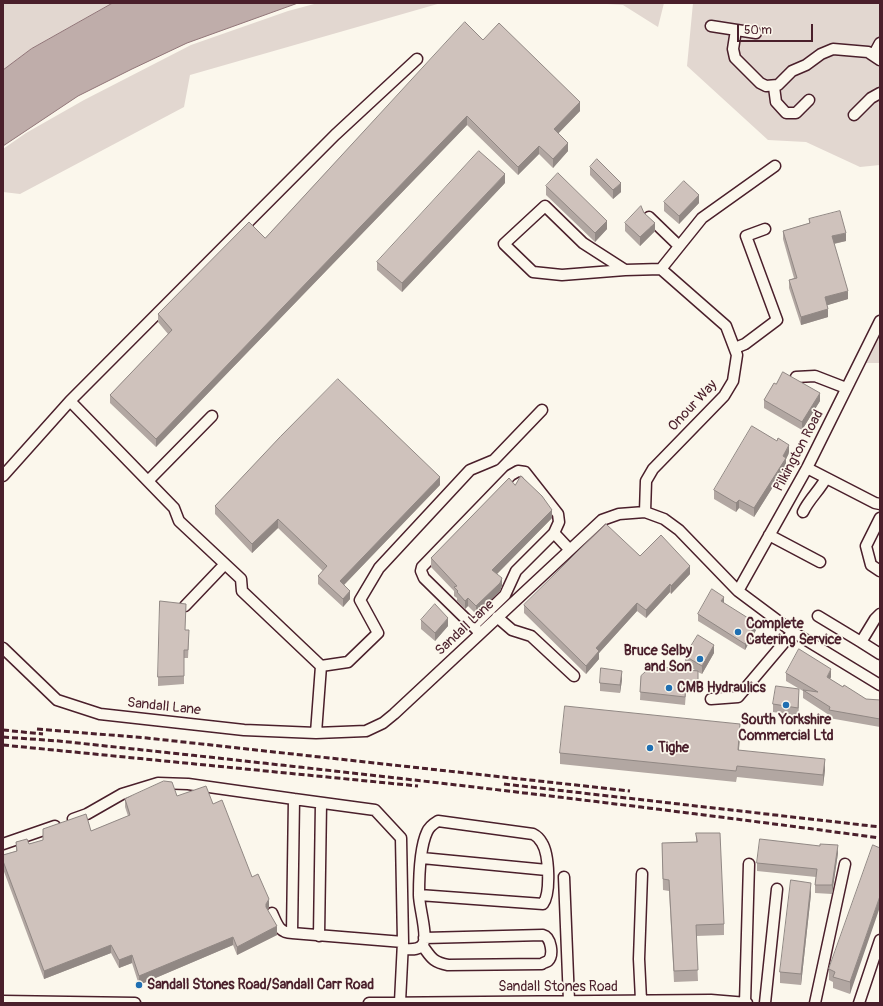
<!DOCTYPE html>
<html>
<head>
<meta charset="utf-8">
<style>
	body { margin:0 }
	#map { position:relative; width:883px; height:1006px; overflow:hidden; background:#fbf7ec; font-family:Pangolin,sans-serif }
	canvas { display:block }
	.frame { position:absolute; inset:0; border:4px solid #4a1f2b; pointer-events:none }
	.scale { position:absolute; left:737px; top:24px; width:76px; height:18px; box-sizing:border-box; border:2px solid #4a1f2b; border-top:0; padding-left:5px; font-size:12px; line-height:14px; white-space:nowrap; color:#4a1f2b; -webkit-text-stroke:3px #fbf7ec; paint-order:stroke }
</style>
</head>
<body>
<div id="map">
<canvas width="883" height="1006"></canvas>
<div class="frame"></div>
<div class="scale">50 m</div>
</div>
<script>
const ctx = document.querySelector('canvas').getContext('2d');
ctx.lineJoin = 'round';
function paint(path, color) {
  ctx.fillStyle = color;
  ctx.fill(path, 'evenodd');
}
function stroke(path, color, width, dash) {
  ctx.strokeStyle = color;
  ctx.lineWidth = width;
  ctx.lineCap = dash ? 'butt' : 'round';
  ctx.setLineDash(dash || []);
  ctx.stroke(path);
}
function drawText(font, color, halo, rows, align = 'center') {
  ctx.font = font + ' Pangolin,sans-serif';
  ctx.lineWidth = 3.5;
  ctx.setLineDash([]);
  ctx.textBaseline = 'middle';
  ctx.strokeStyle = halo;
  ctx.fillStyle = color;
  for (const [text, x, y, turn = 0] of rows) {
    ctx.save();
    ctx.translate(x, y);
    ctx.rotate((+turn || 0) * Math.PI / 180);
    ctx.textAlign = isNaN(turn) ? turn : align;
    if (halo) ctx.strokeText(text, 0, 0);
    ctx.fillText(text, 0, 0);
    ctx.restore();
  }
}
paint(new Path2D(`
	M3,3H113L31,49L3,70Z
	M318,3H441L190,75L184,107L20,194L3,192V149L26,133L84,100L191,45L288,11Z
	M591,3H664L658,27L623,5Z
	M693,3H880V165L860,167L806,142L768,140L687,66Z
	M880,332V363H863Z`), '#e2d7d0');
const water = new Path2D(`
	M113,3H298L187,43L132,69L78,96L3,146V70L31,49Z`);
paint(water, '#bfadaa');
stroke(water, '#907477', 1);
const minor = new Path2D(`
	M711,26L756,33
	M736,30L733,49L735,58L760,83L766,86L778,85L792,71L806,65L821,54L833,49L868,52L880,60
	M874,54L880,43
	M774,87L776,102L786,113H796L809,100
	M854,115L871,98L880,93
	M649,217L679,246
	M625,270L562,275L533,272L504,244L545,206L583,243L625,270L661,269L702,218L775,166
	M735,348L745,344L777,320L746,236L765,229
	M796,377L815,376L846,388
	M807,468L875,503L880,504
	M3,476L70,401
	M148,481L212,416
	M645,512L646,481L653,469L724,396L733,381L737,355L726,326L661,269
	M803,512C809,499 820,490 826,478
	M880,518L866,546L871,565L880,571
	M554,533L569,549
	M769,535L820,562
	M738,591L807,468L880,321
	M185,606L225,564
	M818,616L861,642L875,619L880,614
	M497,617L512,630L531,636L574,676
	M473,626L505,595L516,571L554,533L559,522L558,514L525,472L518,471L511,475L422,567L421,571L424,578L475,628L480,633
	M861,642L880,654
	M3,648L57,700L100,714L244,730L316,733L366,731L383,723L394,714L602,520L619,514L645,512L664,519L679,530L738,591L793,632L880,685
	M321,666L348,662L378,633L360,600L379,568L470,470L494,460L542,410
	M711,699L738,697L793,632
	M316,733L321,666L242,591L241,579L179,521L174,508L70,401L335,135L417,59
	M73,819L87,814L122,794L158,783L188,784L294,799
	M3,844L55,826
	M422,858L547,870
	M564,877L569,1001
	M272,913C277,924 279,933 292,933
	M319,936L321,803
	M422,945C431,957 432,962 448,965L542,964C543,963 548,961 548,961C554,955 551,937 543,935L424,938
	M403,949C410,949 419,951 423,944C428,935 419,907 419,895C419,879 420,847 427,832C429,827 433,824 438,821L533,834C537,836 540,839 542,843C549,854 551,893 543,904L419,895
	M641,1000L639,959L642,874
	M3,1001L135,1003
	M400,1002L403,942L401,838L375,810L294,799L292,933L403,942
	M369,1003L711,1000L747,1003
	M745,1003L749,864
	M765,1003L777,889
	M815,1003L845,864
	M859,1003L880,940`);
stroke(minor, '#4a1f2b', 13);
stroke(minor, '#fbf7ec', 10);
stroke(new Path2D(`
	M37,729L147,738L630,791
	M3,730L43,734
	M3,737L59,741C333,770 607,801 880,838
	M3,745L418,786
	M504,784L880,827`), '#4a1f2b', 3, [6, 3]);
paint(new Path2D(`
	M483,40L580,111L558,133L568,151L553,168L539,154L518,175L467,125L156,447L110,403V395L168,334L158,322V314L265,238Z
	M590,167L621,192L613,199L590,175Z
	M505,183L402,292L377,270V262Z
	M546,186L607,229L595,242L546,195Z
	M664,202L699,203L679,224L664,211Z
	M809,219L846,241L834,244L848,299L827,305L828,317L801,325L789,288V280L794,278L783,239V231L809,223Z
	M625,223L655,231L640,246L625,231Z
	M776,384L820,401L802,430L764,408V400Z
	M789,453L786,459V466L754,517L739,508L736,512L714,499V490Z
	M440,485L344,585L350,599L343,607L318,584V576L323,571L278,528L252,553L215,514V506Z
	M552,518L497,574L502,586L500,591L476,614L468,606L465,609L457,601V598L454,596V591L431,567V558Z
	M640,556L690,574L671,594L670,592L646,618L637,611L599,653V659L586,674L524,613V605Z
	M724,603L756,630L745,650L698,621V614Z
	M421,620L448,626L435,641L421,629Z
	M185,630L189,638L188,658H184V684L158,686V677Z
	M714,653L702,674L698,672V693L686,692L685,705L640,700L641,676L695,670L685,664V656Z
	M786,673L831,677L830,679L843,687L866,699L880,700V727L829,718V715L803,698V691L786,681Z
	M622,680L620,693L600,691V683Z
	M799,698L798,716L773,712V704Z
	M740,735L739,750L825,770L823,786L737,777L736,782L560,764V753Z
	M177,796L213,804L252,877L269,908L267,909L277,935L237,955L233,945L139,985L132,963L119,968L111,953L44,979L3,869V855L16,851V842L29,844L91,831L128,816L125,807V799Z
	M696,833L724,924V935L696,936L698,981L674,982L669,891L663,890L662,843L696,842Z
	M820,846L838,853L832,894L815,893V885L816,877L757,871V863Z
	M880,848L850,994L833,988V982L829,980V969Z
	M811,894L801,985L780,983V972Z`), '#b2a7a2');
paint(new Path2D(`
	M580,102V111L554,138V129Z
	M467,116V125L156,447V439Z
	M568,143V151L553,168V159Z
	M539,146V154L518,175V167Z
	M505,174V183L402,292V283Z
	M621,183V192L613,199V190Z
	M699,195V203L679,224V216Z
	M607,221V229L595,242V233Z
	M655,223V231L640,246V237Z
	M846,233V241L832,244V236Z
	M848,291V299L825,306V297Z
	M828,309V317L801,325V317Z
	M820,393V401L802,430V422Z
	M789,445V453L786,459V466L754,517V508Z
	M440,477V485L340,589V581Z
	M739,500V508L736,512V503Z
	M552,510V518L492,579V570Z
	M278,519V528L252,553V544Z
	M690,566V574L671,594V586Z
	M502,578V586L500,591L476,614V606Z
	M670,584V592L646,618V610Z
	M350,591V599L343,607V599Z
	M724,597V603L721,601Z
	M468,598V606L465,609V601Z
	M637,603V611L599,653V659L586,674V666L596,648Z
	M448,618V626L435,641V633Z
	M756,623V630L745,650V644Z
	M714,645V653L702,674V666Z
	M831,669V677L827,685V677Z
	M622,671V680L620,693V685Z
	M799,689V698L798,716V708Z
	M740,724V735L738,761V750Z
	M825,759V770L823,786V775Z
	M838,845V853L832,894V885Z
	M811,883V894L801,985V974Z
	M880,896V907L850,994V982Z
	M269,899V908L266,912V904Z
	M277,926V935L237,955V947Z
	M233,937V945L139,985V976Z
	M111,945V953L44,979V971Z
	M132,955V963L119,968V960Z`), '#918884');
const building = new Path2D(`
	M465,22L483,40L499,23L580,102L554,129L568,143L553,159L539,146L518,167L467,116L156,439L110,395L172,330L158,314L249,222L265,238Z
	M479,151L505,174L402,283L377,262Z
	M597,159L621,183L613,190L590,167Z
	M558,173L607,221L595,233L546,186Z
	M684,181L699,195L679,216L664,202Z
	M641,206L644,213L655,223L640,237L625,223Z
	M840,211L846,233L832,236L848,291L825,297L828,309L801,317L789,280L797,278L783,231L810,223L809,219Z
	M783,372L820,393L802,422L764,400L774,383L776,384Z
	M338,379L440,477L340,581L350,591L343,599L318,576L327,566L278,519L252,544L215,506L280,437Z
	M752,426L777,441L778,438L789,445L783,456L786,458L754,508L739,500L736,503L714,490Z
	M521,476L542,496L552,510L492,570L502,578L500,583L476,606L468,598L465,601L457,592L458,591L454,587L457,586L431,558L509,478L515,485Z
	M606,524L640,556L661,535L690,566L671,586L670,584L646,610L637,603L596,648L599,651L586,666L524,605Z
	M712,589L724,597L721,601L756,623L745,644L698,614Z
	M160,601L186,604L185,630H189L188,650H184V676L158,677Z
	M435,604L448,618L435,633L421,620Z
	M698,635L714,645L702,666L685,656Z
	M799,649L831,669L827,677L843,687L844,685L866,699L880,700V719L829,710L830,707L803,690L818,692L786,673Z
	M652,666L698,671V685L686,684L685,697L640,692L641,676Z
	M601,668L622,671L620,685L600,683Z
	M776,686L799,689L798,708L773,704Z
	M565,706L740,724L738,750L825,759L823,775L737,766L736,771L560,753Z
	M164,781L172,782L177,796L206,786L213,804L222,800L252,877L258,874L269,899L266,904V907L277,926L237,947L233,937L139,976L132,955L119,960L111,945L44,971L3,861V855L17,851L16,842L27,839L29,844L43,840V829L86,814L91,831L130,815L125,799Z
	M696,833H720L724,924L696,925L698,970L674,971L669,880L663,879L662,843L697,842Z
	M760,839L820,846V844L838,845L832,885H815L817,869L757,863Z
	M873,845L880,848V896L850,982L833,977L835,972L829,969Z
	M791,880L811,883L801,974L780,972Z`);
paint(building, '#cfc2bc');
stroke(building, '#918884', 1);
for (const [x, y, r, color] of [
	[738,632,4,"#1f6fb2"],
	[700,659,4,"#1f6fb2"],
	[669,688,4,"#1f6fb2"],
	[786,705,4,"#1f6fb2"],
	[650,748,4,"#1f6fb2"],
	[139,985,4,"#1f6fb2"]
]) {
  const dot = new Path2D();
  dot.arc(x, y, r, 0, 2 * Math.PI);
  ctx.fillStyle = color;
  ctx.fill(dot);
  stroke(dot, '#fbf7ec', 1.5);
}
drawText('14px', '#4a1f2b', '#fbf7ec', [
	["Onour Way",693,406,-47],
	["Pilkington Road",799,451,-62],
	["Sandall Lane",465,628,-43],
	["Sandall Lane",164,707,6],
	["Sandall Stones Road",558,987]
]);
drawText('bold 14px', '#4a1f2b', '#fbf7ec', [
	["Complete",746,624],
	["Catering Service",746,640],
	["Bruce Selby",692,651,"right"],
	["and Son",692,667,"right"],
	["CMB Hydraulics",677,688],
	["South Yorkshire",786,720,"center"],
	["Commercial Ltd",786,736,"center"],
	["Tighe",658,748],
	["Sandall Stones Road/Sandall Carr Road",147,985]
], 'left');
</script>
</body>
</html>
